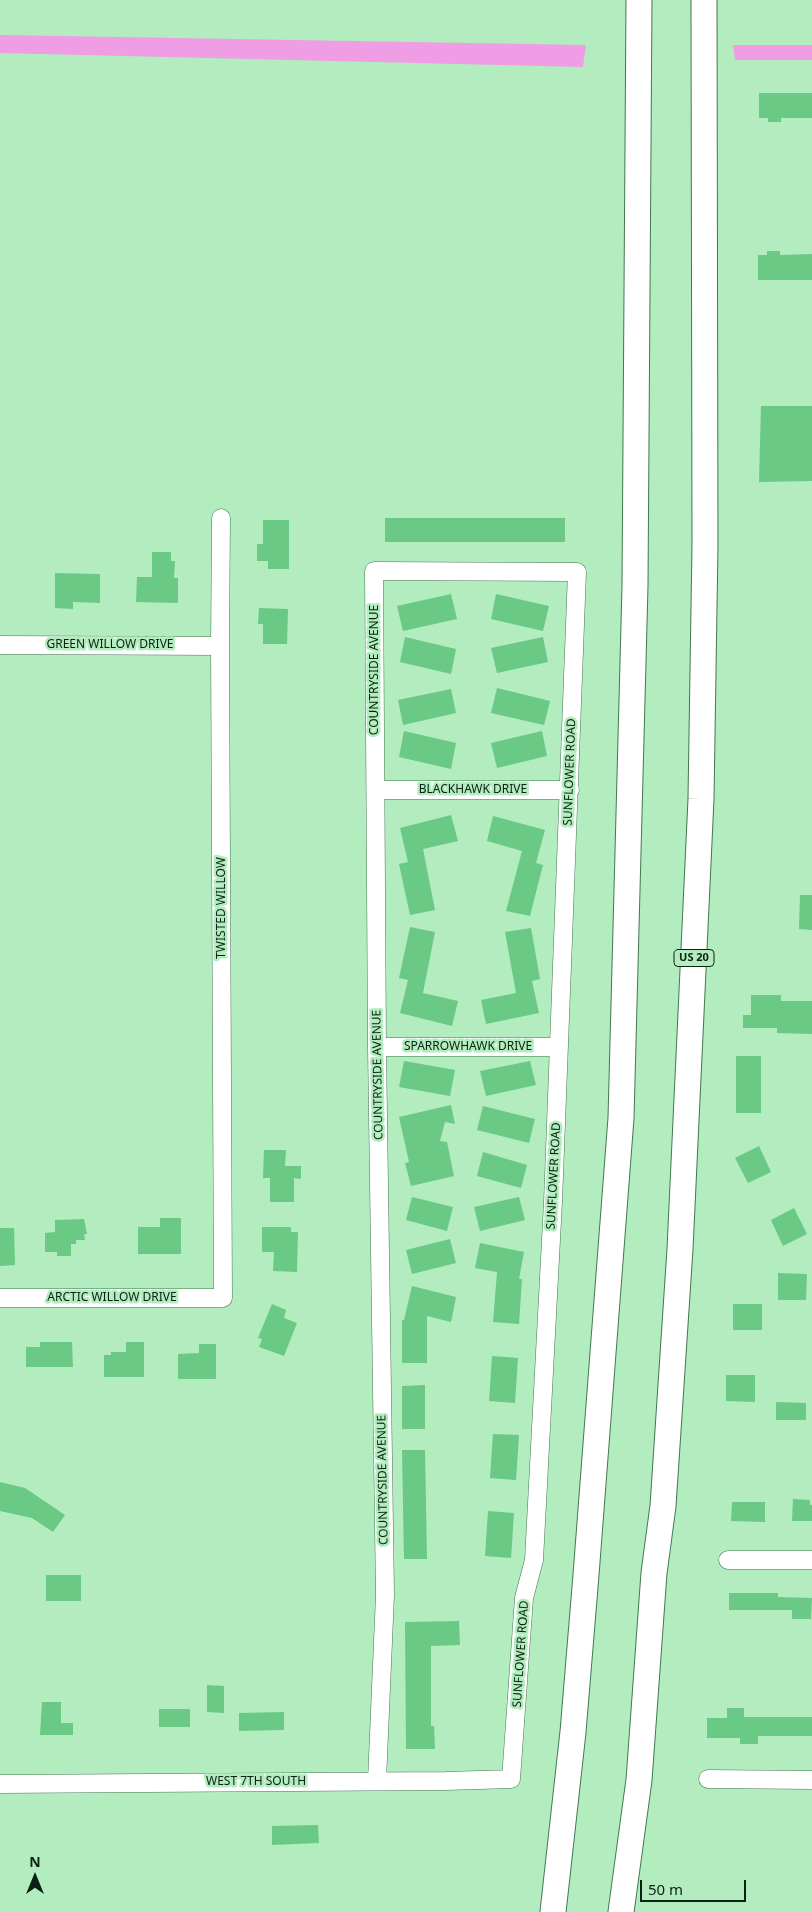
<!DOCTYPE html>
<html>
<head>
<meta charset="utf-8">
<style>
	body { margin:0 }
	#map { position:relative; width:812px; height:1912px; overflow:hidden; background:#b2ecbf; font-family:"Noto Sans",sans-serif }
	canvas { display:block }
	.north { position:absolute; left:10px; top:1852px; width:50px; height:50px; -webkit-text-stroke:4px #b2ecbf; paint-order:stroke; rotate:0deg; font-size:14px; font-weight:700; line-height:20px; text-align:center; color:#0b2212 }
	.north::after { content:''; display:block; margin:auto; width:18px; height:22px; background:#0b2212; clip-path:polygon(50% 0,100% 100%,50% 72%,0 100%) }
	.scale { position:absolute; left:640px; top:1880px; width:106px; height:22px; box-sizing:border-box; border:2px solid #0b2212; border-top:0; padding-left:6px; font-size:15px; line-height:18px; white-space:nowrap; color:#0b2212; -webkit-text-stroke:4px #b2ecbf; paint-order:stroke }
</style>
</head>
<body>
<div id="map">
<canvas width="812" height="1912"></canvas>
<div class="north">N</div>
<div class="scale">50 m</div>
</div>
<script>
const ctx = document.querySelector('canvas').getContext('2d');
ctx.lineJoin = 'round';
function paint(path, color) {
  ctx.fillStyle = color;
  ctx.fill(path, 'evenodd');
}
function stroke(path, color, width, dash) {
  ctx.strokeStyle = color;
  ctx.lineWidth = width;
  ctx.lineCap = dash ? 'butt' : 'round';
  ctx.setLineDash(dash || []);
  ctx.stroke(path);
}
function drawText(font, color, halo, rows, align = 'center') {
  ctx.font = font + ' "Noto Sans",sans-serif';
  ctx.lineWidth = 5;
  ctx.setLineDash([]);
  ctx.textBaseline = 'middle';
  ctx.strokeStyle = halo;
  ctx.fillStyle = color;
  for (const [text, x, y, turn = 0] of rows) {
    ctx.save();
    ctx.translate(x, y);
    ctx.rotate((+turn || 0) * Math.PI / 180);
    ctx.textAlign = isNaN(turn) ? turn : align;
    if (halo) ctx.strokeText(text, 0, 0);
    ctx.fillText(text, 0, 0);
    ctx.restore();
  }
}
paint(new Path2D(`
	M0,35L586,45L583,67L0,53Z
	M733,45H812V60H735Z`), '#ef9de4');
paint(new Path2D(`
	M759,93H812V118H781V122H768V118H759Z
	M767,251H780V255L812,254V280H758V255H767Z
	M761,406H812V481L759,482Z
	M385,518H565V542H385Z
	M263,520H289V569H268V561H257V544H263Z
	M152,552H171V561H175L174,578H178V603L136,602L137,577H152Z
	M55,573L100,574V603L73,602V609L55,608Z
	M451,594L457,619L403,631L397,606Z
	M496,594L549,606L543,631L491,619Z
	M259,608L288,609L287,644H263V624H258Z
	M405,637L456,649L451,674L400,662Z
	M543,637L548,662L497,673L491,648Z
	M497,688L550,701L544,725L491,713Z
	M451,689L456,713L403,725L398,700Z
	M404,731L456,743L451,769L399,757Z
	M542,731L547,756L497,768L491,743Z
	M451,815L458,841L423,849L435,910L410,915L399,864L408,862L400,828Z
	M493,816L545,830L536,863L543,865L530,916L506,911L522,851L487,841Z
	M800,895H812V930L799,929Z
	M410,927L435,932L423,993L458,1001L452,1026L400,1013L408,980L399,978Z
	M531,928L540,979L532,981L539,1013L486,1024L481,1000L516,993L505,932Z
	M751,995H781V1001H812V1034L777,1033V1028H743V1015H751Z
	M736,1056H761V1113H736Z
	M404,1061L455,1070L450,1096L399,1087Z
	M530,1061L536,1085L486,1096L480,1071Z
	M451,1105L455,1124L445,1122L440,1141L447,1142L454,1176L411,1186L405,1163L409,1162L399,1117Z
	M483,1106L535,1119L529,1143L477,1130Z
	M759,1146L771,1172L748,1183L735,1158Z
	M264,1150H286L285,1166H301V1179L294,1178V1202H270V1178H263Z
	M483,1152L527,1165L521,1188L477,1176Z
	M412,1197L453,1207L447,1231L406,1220Z
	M519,1197L525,1220L480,1231L474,1207Z
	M794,1208L807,1234L783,1246L771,1220Z
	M160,1218H181V1254H138V1227H160Z
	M84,1219L87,1234H84L85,1240H76V1244H71V1256H57V1252H45V1233L55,1232V1220Z
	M262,1227H291V1232H298L297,1272L273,1271L274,1252H262Z
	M0,1228H14L15,1265L0,1266Z
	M450,1239L456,1263L412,1274L406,1250Z
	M480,1243L524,1252L519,1279H522L519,1324L493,1322L497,1272L475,1268Z
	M778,1273L807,1274L806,1300H778Z
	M412,1286L456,1297L451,1322L427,1316V1363H402V1320H404Z
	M272,1304L286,1310L284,1318L297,1323L284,1356L259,1347L262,1339L258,1338Z
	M733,1304H762V1330H733Z
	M40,1342H72L73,1367H26V1347H40Z
	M126,1342H144V1377H104V1355H111V1352H126Z
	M199,1344H216V1379H178V1354L199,1353Z
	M492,1356L518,1358L515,1403L489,1401Z
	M726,1375H755V1402L726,1401Z
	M425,1385V1429H402V1386Z
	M776,1402L806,1403V1420H776Z
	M493,1434L519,1435L516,1480L490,1478Z
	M402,1450H425L427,1559H404Z
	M0,1482L25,1488L65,1515L53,1532L32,1518L0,1511Z
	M793,1499L810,1500V1505H812V1521H792Z
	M732,1502H765V1522L731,1521Z
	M488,1511L514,1513L511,1558L485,1556Z
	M46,1575H81V1601H46Z
	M729,1593H778V1597L812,1598L811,1619H792V1610H729Z
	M459,1621L460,1645L431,1646V1726H434L435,1749H406L405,1622Z
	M207,1685L224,1686V1713L207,1712Z
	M42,1702H61V1723H73V1735H40Z
	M727,1708H744V1717H812V1736H758V1744H740V1738H707V1718H727Z
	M159,1709H190V1727H159Z
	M284,1712V1730L239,1731V1713Z
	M318,1825L319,1843L272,1845V1826Z`), '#69c985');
const minor = new Path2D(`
	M0,645L220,646
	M376,790H570
	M377,1047H559
	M0,1298H223L220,646L221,518
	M728,1560H812
	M708,1779L812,1780
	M0,1784L446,1781L511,1779L524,1598L534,1560L553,1202L577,572L374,571L377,1047L385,1595L377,1781`);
const highway = new Path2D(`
	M553,1912L573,1732L586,1575L621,1118L635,586L639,0
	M621,1912L639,1780L654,1573L663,1506L680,1249L701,799L705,544L704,0`);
stroke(minor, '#427851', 19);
stroke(highway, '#427851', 27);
stroke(minor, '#fff', 18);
stroke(highway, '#fff', 25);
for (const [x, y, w] of [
	[694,958,40]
]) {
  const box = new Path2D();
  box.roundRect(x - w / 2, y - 8.5, w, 17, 4);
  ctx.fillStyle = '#b2ecbf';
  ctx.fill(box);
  stroke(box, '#0b2212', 1);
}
drawText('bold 11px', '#0b2212', null, [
	["US 20",694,958]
]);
drawText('12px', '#0b2212', '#b2ecbf', [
	["GREEN WILLOW DRIVE",110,645],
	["COUNTRYSIDE AVENUE",375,670,-90],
	["SUNFLOWER ROAD",570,772,-88],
	["BLACKHAWK DRIVE",473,790],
	["TWISTED WILLOW",222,908,-90],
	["SPARROWHAWK DRIVE",468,1047],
	["COUNTRYSIDE AVENUE",378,1075,-91],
	["SUNFLOWER ROAD",554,1176,-87],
	["ARCTIC WILLOW DRIVE",112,1298],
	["COUNTRYSIDE AVENUE",383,1480,-91],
	["SUNFLOWER ROAD",521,1654,-86],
	["WEST 7TH SOUTH",256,1782]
]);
</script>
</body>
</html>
